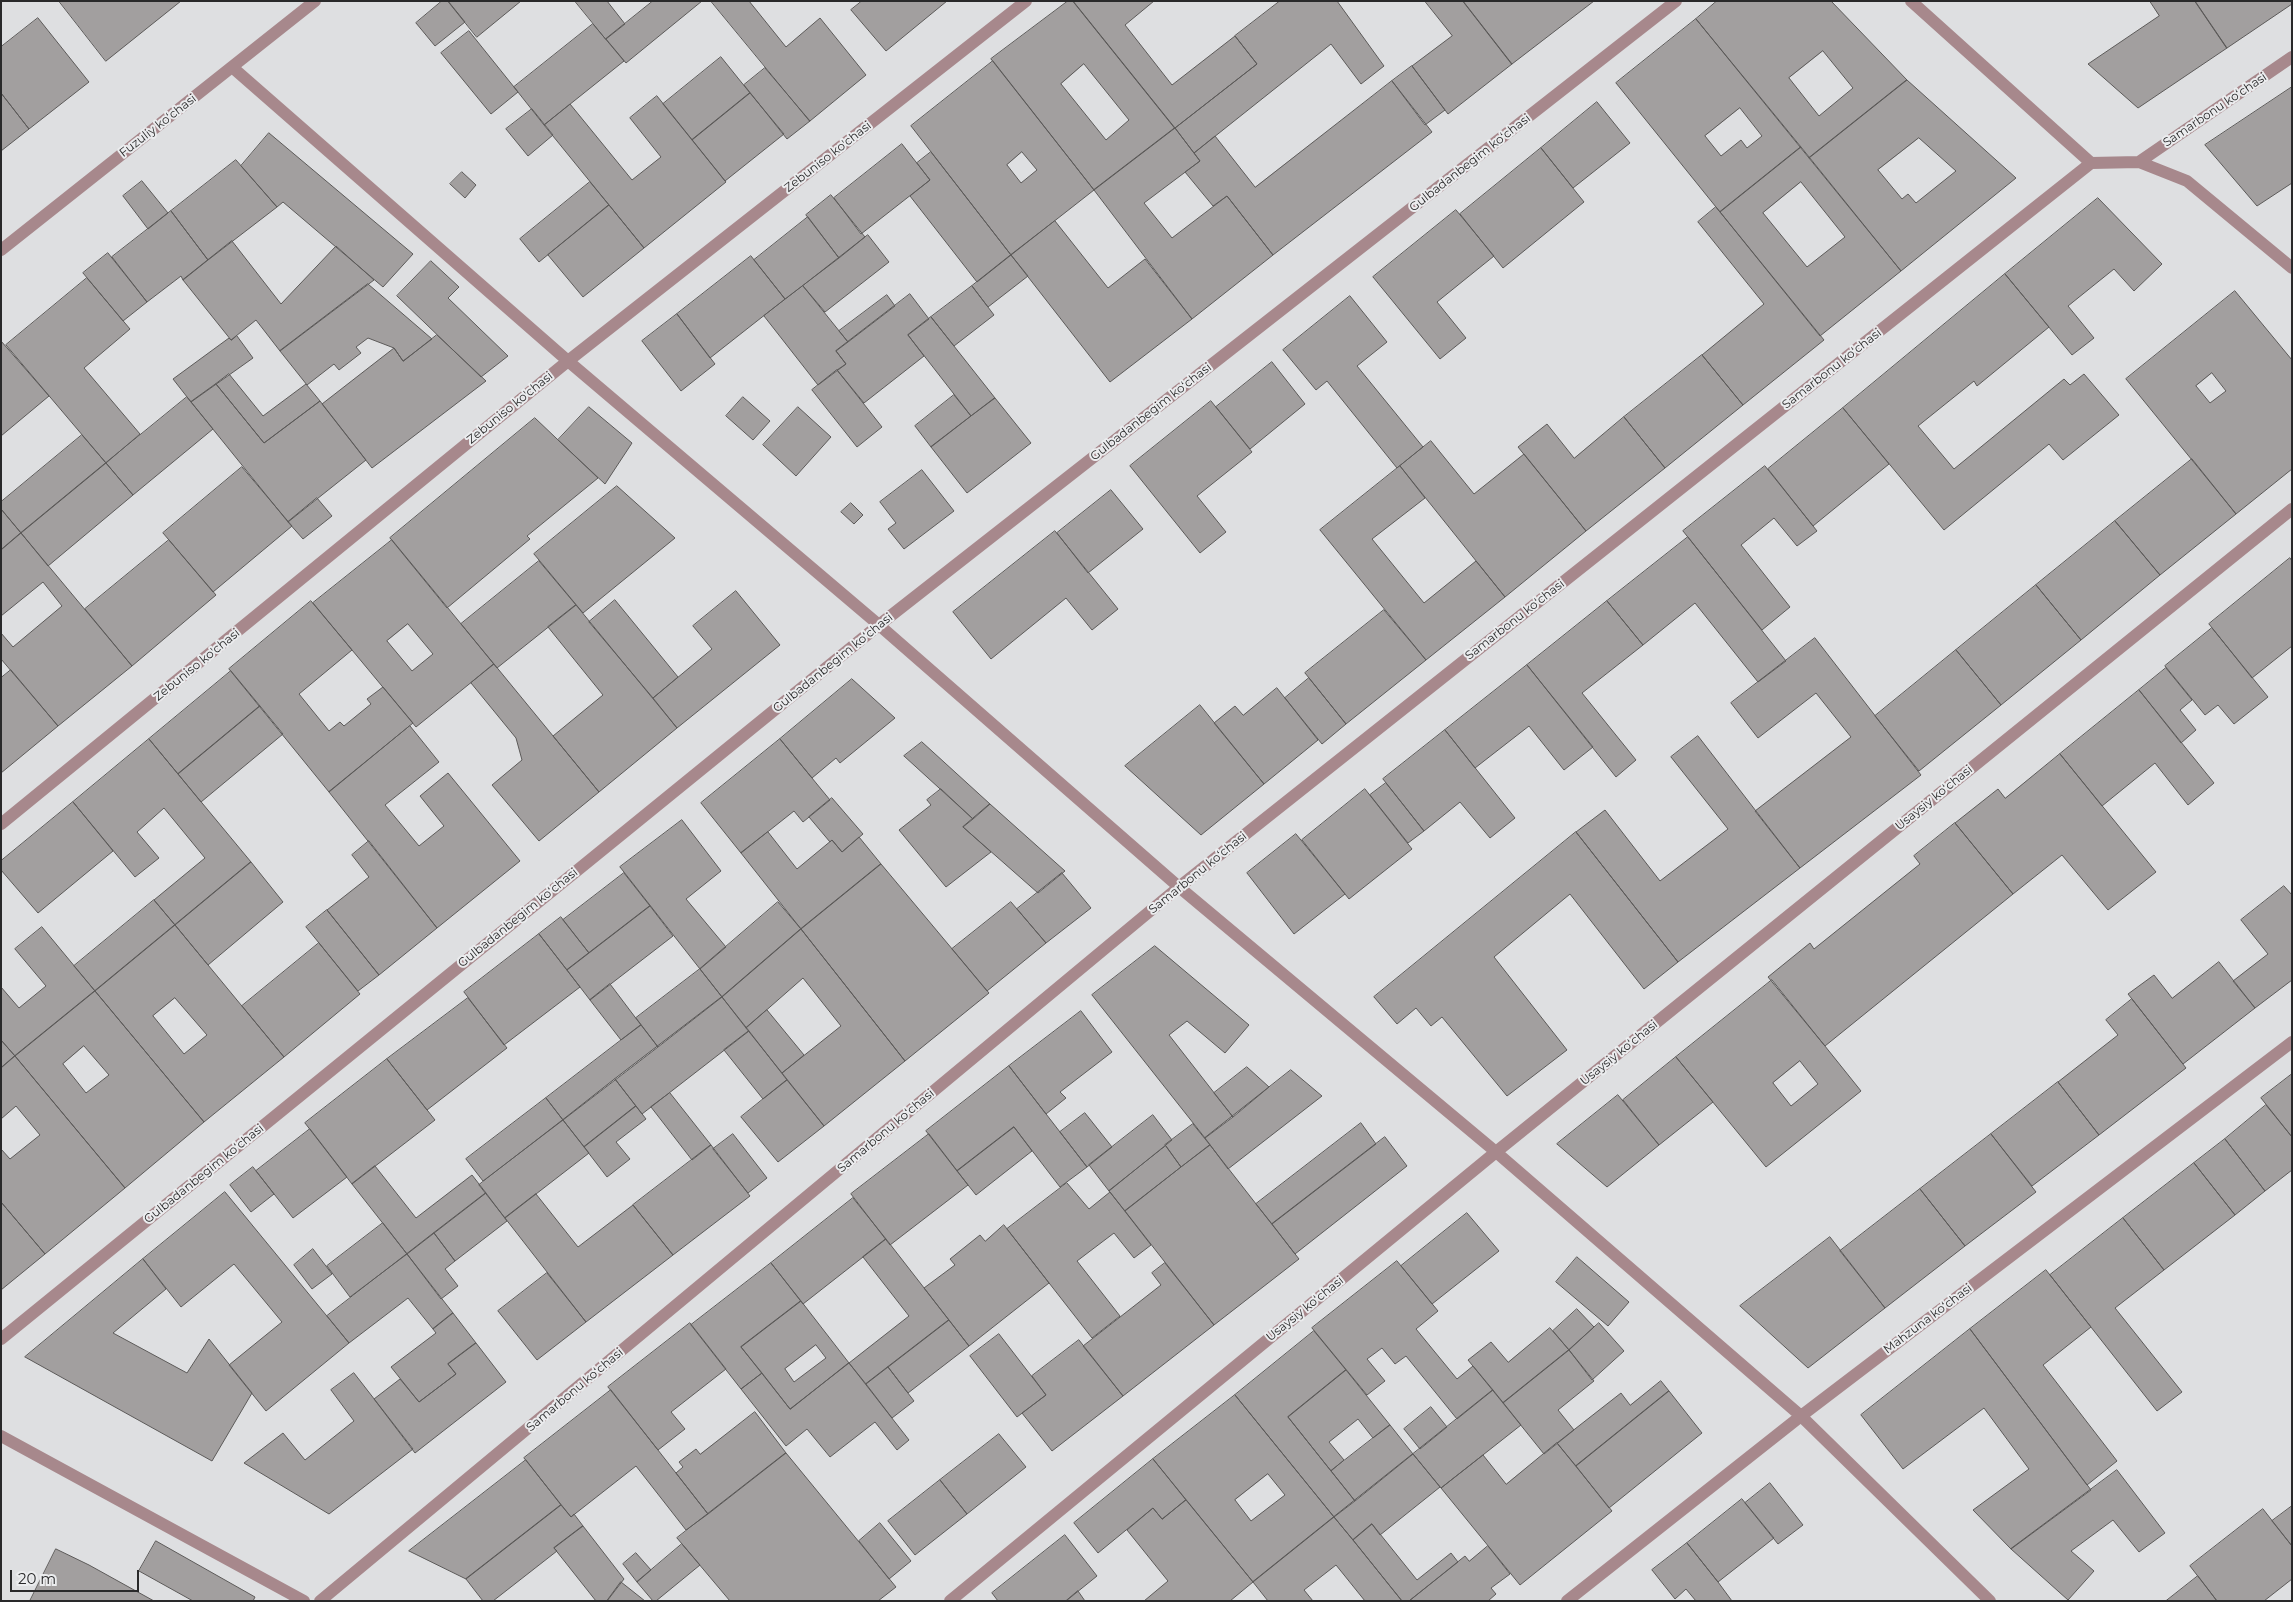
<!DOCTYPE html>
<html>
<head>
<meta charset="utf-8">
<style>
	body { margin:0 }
	#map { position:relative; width:2293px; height:1602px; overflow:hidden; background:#dedfe1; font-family:Montserrat,sans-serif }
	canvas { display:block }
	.frame { position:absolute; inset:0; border:2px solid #29292a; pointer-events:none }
	.scale { position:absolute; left:10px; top:1570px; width:129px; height:22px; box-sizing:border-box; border:2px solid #29292a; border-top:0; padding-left:6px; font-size:15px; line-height:18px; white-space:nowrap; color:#29292a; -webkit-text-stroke:4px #ebecee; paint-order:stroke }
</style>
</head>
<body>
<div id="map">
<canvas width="2293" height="1602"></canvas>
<div class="frame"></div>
<div class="scale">20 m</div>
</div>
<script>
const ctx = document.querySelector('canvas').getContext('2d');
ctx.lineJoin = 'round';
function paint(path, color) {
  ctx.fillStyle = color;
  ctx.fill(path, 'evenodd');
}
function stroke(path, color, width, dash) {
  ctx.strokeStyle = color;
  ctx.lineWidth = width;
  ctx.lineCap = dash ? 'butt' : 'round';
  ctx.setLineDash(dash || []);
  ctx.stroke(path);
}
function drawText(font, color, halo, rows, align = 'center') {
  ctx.font = font + ' Montserrat,sans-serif';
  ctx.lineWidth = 4;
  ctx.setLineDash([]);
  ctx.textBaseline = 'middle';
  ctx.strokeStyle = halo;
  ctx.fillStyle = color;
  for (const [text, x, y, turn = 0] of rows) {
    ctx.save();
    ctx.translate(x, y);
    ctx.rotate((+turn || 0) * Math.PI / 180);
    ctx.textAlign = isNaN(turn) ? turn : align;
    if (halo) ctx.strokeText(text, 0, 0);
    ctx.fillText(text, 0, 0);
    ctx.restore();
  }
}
const building = new Path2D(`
	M59,1H181L106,61Z
	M442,1H448L465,22L435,46L416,23Z
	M448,1H521L477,37Z
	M575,1H607L625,24L606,39Z
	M653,1H702L626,63L606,39Z
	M711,1H749L786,47L820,18L866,75L810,121Z
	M862,1H947L886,51L851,10Z
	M1068,1H1073L1175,128L1094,190L991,59ZM1084,64L1129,120L1106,140L1061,84Z
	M1073,1H1154L1125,25L1172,85L1235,36L1257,64L1175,128Z
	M1280,1H1337L1384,66L1361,84L1331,44L1194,153L1175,128L1257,64L1235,36Z
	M1425,1H1463L1512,64L1448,114L1412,66L1452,36Z
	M1463,1H1594L1512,64Z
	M1717,1H1831L1907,80L1809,158L1696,19ZM1823,51L1853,88L1819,116L1789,78Z
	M2150,1H2195L2227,48L2138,108L2088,64L2159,16Z
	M2195,1H2292V4L2227,48Z
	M38,18L89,82L29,129L1,93V47Z
	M1696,19L1801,147L1720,212L1616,83ZM1740,108L1762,136L1747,148L1741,140L1721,156L1705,136Z
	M593,24L624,61L544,125L514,87Z
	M469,31L518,92L491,114L441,53Z
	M721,57L750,93L692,140L663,104Z
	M993,61L1094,190L1011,255L911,126ZM1022,152L1037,170L1021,183L1007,165Z
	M1412,66L1445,110L1425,125L1392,81Z
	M765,68L810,121L787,139L744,85Z
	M1907,80L2016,178L1901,271L1809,158ZM1919,138L1956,171L1916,203L1908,194L1902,199L1878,170Z
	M1392,81L1432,132L1273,255L1227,196L1213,206L1185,172L1200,161L1194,153L1215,136L1255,187Z
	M2292,87V183L2257,206L2205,145Z
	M1,93L29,129L1,151Z
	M750,93L784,134L725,181L692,140Z
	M657,96L726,182L644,248L544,125L570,104L632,180L661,157L630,118Z
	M1597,102L1630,143L1573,188L1541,148Z
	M532,109L553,135L528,156L506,129Z
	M1175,128L1200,161L1144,203L1172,238L1227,196L1273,255L1192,319L1094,190Z
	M269,133L413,254L383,287L283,202L277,207L241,166Z
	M902,144L930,180L861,234L834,198Z
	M1801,147L1901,271L1820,336L1720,212ZM1801,182L1845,237L1807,267L1763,213Z
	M1541,148L1584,202L1503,268L1460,214Z
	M931,152L1011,255L977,282L910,196L930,180L917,163Z
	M236,160L277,207L208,260L171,211Z
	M462,172L476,185L465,198L450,184Z
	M142,181L168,213L148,229L123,196Z
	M590,182L609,205L539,262L520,239Z
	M831,195L865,237L839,258L806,215Z
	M2098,198L2162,264L2134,291L2114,269L2068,306L2094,338L2072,355L2005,274Z
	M609,205L644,248L583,297L548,255Z
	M1716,207L1824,340L1743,405L1702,355L1764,304L1698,222Z
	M1456,210L1494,256L1437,302L1466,338L1440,359L1373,277Z
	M171,211L208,260L183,280L181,276L147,302L112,257Z
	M808,217L839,258L785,299L754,260Z
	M1055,221L1108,288L1145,259L1192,319L1110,382L1011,255Z
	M868,235L889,262L825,312L803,286Z
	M232,241L281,304L336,246L374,280L280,351L256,320L231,340L183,280Z
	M108,253L147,302L123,321L83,273Z
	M1011,255L1028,276L988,307L972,286Z
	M751,256L785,299L710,358L677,314Z
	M431,261L459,287L448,298L508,356L481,377L397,296Z
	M2005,274L2049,327L1977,386L1974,381L1918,426L1954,469L2064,379L2070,385L2084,374L2119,415L2063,460L2049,444L1944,530L1843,408Z
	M87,278L130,329L84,368L140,434L106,463L6,345Z
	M368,284L432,339L403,361L394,348L368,338L356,347L361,353L339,370L334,364L307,385L280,351Z
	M803,286L848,342L836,351L846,364L818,385L764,316Z
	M972,286L994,315L954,346L931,317Z
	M2235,291L2292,360V469L2236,514L2126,379ZM2212,373L2226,391L2210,403L2196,386Z
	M910,294L929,319L908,335L924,356L864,403L837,370L846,364L836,351Z
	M887,295L895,306L848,342L839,331Z
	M1350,296L1387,342L1357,366L1423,447L1397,468L1327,381L1316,390L1283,350Z
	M677,314L715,364L681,391L642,341Z
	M931,317L995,398L971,416L908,335Z
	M437,335L486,381L372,468L322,404L394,348L403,361Z
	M237,336L253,358L191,402L173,379L229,338L231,340Z
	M1,341L49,396L1,436Z
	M1702,355L1743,405L1665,468L1624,417Z
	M1272,362L1305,404L1250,449L1216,407Z
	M837,370L882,427L857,447L812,390Z
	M229,374L263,416L306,384L320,401L264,443L216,384Z
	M216,384L264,443L320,401L366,460L288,522L191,402Z
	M954,395L971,416L931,447L915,426Z
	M187,397L213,429L133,495L106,463Z
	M743,397L770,421L753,440L726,416Z
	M995,398L1031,443L967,493L931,447Z
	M1211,401L1252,452L1197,496L1226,532L1200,553L1130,466Z
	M589,407L632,443L605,484L558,440Z
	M798,407L831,437L796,476L763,445Z
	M1843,408L1889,464L1813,526L1768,469Z
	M1624,417L1665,468L1586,531L1518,447L1547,424L1574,458Z
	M535,418L598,478L527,536L530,539L447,608L390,538Z
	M82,435L106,463L21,533L1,509V502Z
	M1431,441L1474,494L1524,454L1586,531L1505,597L1400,466Z
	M2192,459L2236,514L2160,575L2115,521Z
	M106,463L133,495L48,566L21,533Z
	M1400,466L1425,498L1372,539L1424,603L1476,561L1505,597L1426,660L1320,530Z
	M1765,466L1817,531L1797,546L1774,518L1741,545L1790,607L1762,630L1683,531Z
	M242,467L292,526L213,592L163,533Z
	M922,470L954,511L904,549L888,529L896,523L880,502Z
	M617,486L675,538L583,613L534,554Z
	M1111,490L1143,529L1088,573L1057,533Z
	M317,498L332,516L303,539L288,522Z
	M851,503L863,515L854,524L841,512Z
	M1,509L21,533L1,550Z
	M2115,521L2160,575L2081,640L2036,585Z
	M1055,531L1118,609L1092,630L1066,598L991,659L953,612Z
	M21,533L132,666L58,726L1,659V633L13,647L62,606L43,582L1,616V550Z
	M1688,537L1786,661L1758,682L1695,603L1643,645L1607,601Z
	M169,540L216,595L132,666L85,609Z
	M392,540L494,664L416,727L313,603ZM408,624L433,654L412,671L387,641Z
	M2290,558L2292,561V646L2252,678L2209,624Z
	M539,561L576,605L497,668L461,624Z
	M2036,585L2081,640L2001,705L1956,650Z
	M736,591L780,645L677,728L653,698L712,649L693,626Z
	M615,600L678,677L653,698L589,622Z
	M311,601L352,650L299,694L329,731L340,722L344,726L371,704L367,699L383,687L413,723L329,792L229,669Z
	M1607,601L1643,645L1582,693L1636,760L1616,777L1527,665Z
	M576,605L677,728L599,792L553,736L603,695L548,627Z
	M1384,610L1426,660L1346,724L1305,673Z
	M2212,628L2268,697L2234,724L2218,705L2205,715L2165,666Z
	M1815,638L1921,775L1800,868L1755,811L1851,737L1816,693L1758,738L1731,703Z
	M1956,650L2001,705L1919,771L1875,716Z
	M494,664L599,792L539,841L492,785L522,760L516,738L471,683Z
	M1527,665L1593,747L1564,770L1529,726L1475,768L1445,730Z
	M2166,668L2192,700L2180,710L2196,730L2181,743L2139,690Z
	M11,670L58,726L1,773V678Z
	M231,671L260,706L178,774L149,739Z
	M1309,678L1346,724L1322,744L1285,698Z
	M852,679L895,718L840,763L836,758L812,778L780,739Z
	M1277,688L1318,740L1264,784L1214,723L1235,706L1243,715Z
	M2139,690L2214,783L2188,805L2155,763L2102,806L2060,754Z
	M1200,705L1264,784L1201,835L1125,766Z
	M260,706L283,734L201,802L178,774Z
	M410,726L439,762L385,805L419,846L444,826L420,796L448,773L520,861L437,928L329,792Z
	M1445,730L1515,818L1490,838L1460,802L1424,831L1383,779Z
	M1698,736L1800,868L1678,962L1576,832L1605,810L1660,881L1728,829L1671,757Z
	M149,739L251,862L175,925L154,900L205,858L164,808L137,832L159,858L135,877L73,802Z
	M780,739L830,800L803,822L794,811L741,853L701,803Z
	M922,742L990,804L973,819L904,756Z
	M2060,754L2156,872L2108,910L2062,855L2013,894L1955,823L1998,789L2005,798Z
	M1386,783L1424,831L1408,843L1370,795Z
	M941,789L973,819L963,827L991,852L946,887L899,830L931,805L927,800Z
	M1365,789L1412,849L1349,899L1302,840Z
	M832,798L863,834L842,852L832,840L830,842L809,817Z
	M73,802L113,851L38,913L1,870V861Z
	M990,804L1065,871L1038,893L963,827Z
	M682,820L721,871L686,899L726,947L700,969L620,867Z
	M1955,823L2013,894L1825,1046L1768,977L1810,943L1814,949L1920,864L1914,856Z
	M768,832L797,869L832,840L842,852L859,837L881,864L801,929L741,853Z
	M1576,832L1678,962L1644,989L1570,894L1494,957L1567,1050L1507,1096L1442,1017L1431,1026L1416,1008L1397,1024L1374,997Z
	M1296,834L1345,894L1294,934L1247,873Z
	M369,841L437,928L379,975L327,910L369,877L352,855Z
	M251,862L283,902L208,965L175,925Z
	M881,864L989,993L905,1061L801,929Z
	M624,873L650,906L589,953L563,920Z
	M1062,873L1091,908L1046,943L1017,909Z
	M2284,886L2292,895V980L2255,1008L2233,981L2268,954L2241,920Z
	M154,900L175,925L95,991L74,966Z
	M778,902L801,929L722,997L700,969Z
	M1011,902L1046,943L987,991L952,949Z
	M650,906L673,936L590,1000L567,970Z
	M327,910L379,975L358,991L306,927Z
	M561,917L589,953L567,970L539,934Z
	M175,925L284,1057L204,1122L95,991ZM175,998L207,1035L184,1054L153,1016Z
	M42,927L95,991L15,1056L1,1040V987L19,1008L46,986L15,949Z
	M801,929L905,1061L824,1126L782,1073L841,1026L803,978L746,1028L722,997Z
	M539,934L580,987L504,1045L464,992Z
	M319,943L360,994L284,1057L242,1006Z
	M1155,946L1249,1025L1225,1053L1187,1021L1169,1035L1233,1117L1205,1138L1092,995Z
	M2219,962L2255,1008L2183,1064L2128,994L2154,975L2172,998Z
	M700,969L722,997L658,1047L636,1018Z
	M1772,980L1861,1091L1766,1167L1676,1057ZM1800,1061L1818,1084L1791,1106L1773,1083Z
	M610,984L641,1025L621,1040L590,1000Z
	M95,991L204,1122L125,1188L15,1056ZM84,1046L109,1075L86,1093L63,1064Z
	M722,997L749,1031L642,1114L615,1079Z
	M468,998L507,1048L427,1110L387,1059Z
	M2132,999L2186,1068L2099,1135L2058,1082L2118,1035L2106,1020Z
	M767,1010L804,1055L782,1073L746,1028Z
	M1081,1011L1112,1052L1060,1092L1066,1098L1046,1114L1009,1066Z
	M641,1025L658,1047L563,1120L546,1098Z
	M749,1031L787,1080L763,1099L724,1050Z
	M1,1040L15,1056L1,1068Z
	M15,1056L125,1188L45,1254L1,1202V1149L10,1159L40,1135L16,1106L1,1119V1068Z
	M1676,1057L1713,1102L1659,1145L1623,1100Z
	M387,1059L435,1120L352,1184L305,1123Z
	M1009,1066L1087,1167L1060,1187L1014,1127L957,1171L926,1131Z
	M1247,1067L1269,1087L1233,1117L1214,1093Z
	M1291,1070L1322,1096L1228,1169L1205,1138Z
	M2292,1074V1137L2261,1098Z
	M615,1079L636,1106L584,1147L563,1120Z
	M787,1080L824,1126L778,1162L741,1117Z
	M2058,1082L2099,1135L2032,1186L1991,1134Z
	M670,1093L711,1145L692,1160L651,1107Z
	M1618,1095L1659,1145L1607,1187L1557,1144Z
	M546,1098L563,1120L483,1181L466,1159Z
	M2266,1105L2292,1137V1170L2265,1191L2225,1139Z
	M636,1106L646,1119L616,1142L630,1159L607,1177L584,1147Z
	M1085,1113L1112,1147L1087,1167L1060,1132Z
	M1153,1115L1172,1140L1109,1191L1089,1165Z
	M563,1120L589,1153L505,1218L479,1185Z
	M1361,1123L1376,1144L1272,1224L1256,1204Z
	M1193,1124L1210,1145L1181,1167L1165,1145Z
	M1014,1127L1032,1151L976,1195L957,1171Z
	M310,1129L347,1177L293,1218L256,1171Z
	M733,1134L767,1178L748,1193L713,1149Z
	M929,1134L968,1185L890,1245L851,1194Z
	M1991,1134L2036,1192L1965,1246L1920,1189Z
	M1385,1137L1407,1166L1295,1254L1272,1224Z
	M2225,1139L2265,1191L2235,1215L2194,1163Z
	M711,1145L750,1196L673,1255L633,1205Z
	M1210,1145L1299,1259L1214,1325L1125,1211Z
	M1166,1146L1181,1167L1125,1211L1109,1191Z
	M2194,1163L2235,1215L2164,1270L2123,1218Z
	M375,1166L416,1218L472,1175L486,1193L407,1254L352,1184Z
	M253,1167L274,1194L251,1212L230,1185Z
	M1067,1183L1089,1209L1110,1192L1151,1245L1134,1258L1114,1233L1077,1261L1120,1316L1092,1338L1007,1229Z
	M1920,1189L1965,1246L1885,1308L1840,1251Z
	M225,1192L349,1343L266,1411L229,1365L282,1322L234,1264L181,1307L143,1259Z
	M486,1193L507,1221L455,1261L434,1233Z
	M536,1194L578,1247L633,1205L673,1255L586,1322L505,1218Z
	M853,1198L886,1239L803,1304L771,1263Z
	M1,1202L45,1254L1,1290Z
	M1467,1213L1499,1251L1432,1304L1401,1266Z
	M2123,1218L2164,1270L2115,1308L2182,1392L2157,1411L2050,1275Z
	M383,1223L407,1254L350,1297L327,1266Z
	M1004,1225L1049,1283L969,1346L924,1288L955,1265L950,1259L980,1235L985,1241Z
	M434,1233L455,1261L445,1269L458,1286L441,1299L407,1254Z
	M1830,1237L1885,1308L1808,1368L1740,1306Z
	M886,1239L949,1320L866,1384L849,1363L909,1316L863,1257Z
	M313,1249L332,1274L312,1289L294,1265Z
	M407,1254L453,1313L433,1329L408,1298L349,1343L327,1316Z
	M1577,1257L1629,1302L1608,1326L1556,1282Z
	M143,1259L166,1289L113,1333L187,1373L209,1339L252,1393L212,1461L25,1357Z
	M1397,1261L1438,1311L1416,1329L1457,1379L1473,1366L1493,1390L1457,1419L1406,1356L1395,1364L1382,1348L1367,1359L1385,1381L1367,1395L1312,1328Z
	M771,1263L801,1301L741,1347L762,1373L741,1389L691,1325Z
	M1165,1263L1214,1325L1123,1396L1083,1346L1161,1285L1152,1273Z
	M2046,1270L2091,1327L2043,1365L2117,1461L2087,1485L1970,1329Z
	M547,1273L586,1322L537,1360L498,1311Z
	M801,1301L849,1363L790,1409L741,1347ZM816,1345L826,1358L794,1382L785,1369Z
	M1577,1309L1594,1327L1569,1350L1553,1331Z
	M453,1313L476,1343L448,1364L456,1374L419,1402L391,1367L436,1333L433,1329Z
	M949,1320L969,1346L908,1393L888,1367Z
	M690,1323L726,1369L671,1412L685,1429L658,1450L608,1387Z
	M1599,1323L1624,1351L1592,1380L1569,1350Z
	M1550,1328L1569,1350L1503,1403L1468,1360L1491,1342L1508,1362Z
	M1970,1329L2091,1490L2011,1549L1973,1510L2029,1469L1984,1408L1903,1469L1861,1415Z
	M1314,1331L1346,1370L1288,1417L1355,1501L1334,1517L1235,1395Z
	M999,1334L1046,1395L1017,1417L970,1356Z
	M1079,1340L1123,1396L1052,1451L1022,1413L1046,1395L1032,1376Z
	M476,1343L506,1382L415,1453L374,1399L400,1379L419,1402L456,1374L448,1364Z
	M1569,1350L1594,1381L1558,1410L1574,1430L1544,1454L1503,1403Z
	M849,1363L909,1440L897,1450L875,1422L830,1457L807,1429L786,1446L741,1389L762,1373L790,1409Z
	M888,1367L914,1401L892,1418L866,1384Z
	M1346,1370L1390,1425L1373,1438L1358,1419L1329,1442L1344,1460L1331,1471L1288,1417Z
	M354,1373L413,1449L329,1514L244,1463L283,1433L305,1460L354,1421L331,1390Z
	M1661,1381L1669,1391L1576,1466L1557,1443L1621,1393L1630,1405Z
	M611,1390L708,1514L686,1530L636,1466L571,1517L524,1458Z
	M1493,1390L1521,1425L1441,1488L1413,1454Z
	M1669,1391L1702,1433L1609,1508L1576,1466Z
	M1235,1395L1334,1517L1253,1582L1153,1459ZM1268,1474L1285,1495L1251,1521L1235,1500Z
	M1431,1407L1447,1427L1420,1449L1404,1429Z
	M755,1412L786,1453L708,1514L676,1473L683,1467L679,1462L696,1449L700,1454Z
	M1390,1425L1413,1454L1355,1501L1331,1471Z
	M999,1434L1026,1467L967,1514L940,1480Z
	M1557,1443L1612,1511L1520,1585L1441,1488L1483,1455L1506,1484Z
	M786,1453L896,1587L878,1601H730L677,1538Z
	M1413,1454L1440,1487L1380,1535L1372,1524L1353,1540L1334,1517Z
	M1153,1459L1186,1500L1162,1519L1153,1508L1098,1553L1074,1523Z
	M526,1460L561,1505L466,1579L409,1551Z
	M2117,1470L2165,1533L2139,1552L2113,1520L2071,1551L2094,1571L2068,1600L2011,1549Z
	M940,1480L967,1514L915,1555L888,1521Z
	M1770,1483L1803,1525L1778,1544L1745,1503Z
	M1742,1499L1774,1538L1718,1582L1687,1543Z
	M1186,1500L1253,1582L1230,1601H1144L1168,1581L1127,1530L1153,1508L1162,1519Z
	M561,1505L571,1517L574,1514L583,1526L554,1548L557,1551L493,1601H483L466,1579Z
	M2292,1506V1546L2272,1521Z
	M2263,1509L2292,1546V1579L2264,1601H2217L2190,1566Z
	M1334,1517L1353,1540L1402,1601H1365L1336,1565L1304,1590L1313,1601H1268L1253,1582Z
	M880,1523L911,1561L889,1579L859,1541Z
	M1372,1524L1417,1580L1451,1553L1458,1562L1409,1601H1402L1353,1540Z
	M583,1526L624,1579L607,1601H596L554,1548Z
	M1065,1535L1097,1576L1066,1601H998L992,1593Z
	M156,1541L255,1597L253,1601H193L139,1571Z
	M1687,1543L1718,1582L1732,1601H1696L1686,1589L1675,1599L1652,1570Z
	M682,1544L700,1565L656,1601H653L637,1582Z
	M1488,1546L1510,1574L1491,1588L1496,1594L1488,1601H1409L1465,1556L1469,1561Z
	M56,1549L89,1565L154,1601H30Z
	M636,1553L651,1570L637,1582L623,1564Z
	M2198,1576L2217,1601H2166Z
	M621,1582L645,1601H607Z
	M1078,1591L1085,1601H1066Z`);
paint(building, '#a29f9f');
stroke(building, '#5c5a59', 1);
stroke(new Path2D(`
	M1911,1L2091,163L2139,162L2187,181L2292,268
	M232,67L568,361L879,625L1179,887L1496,1152L1801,1416L1990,1601
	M2139,162L2292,57
	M1,250L315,1
	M1,824L568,361L1026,1
	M1,1339L879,625L1676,1
	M1,1436L304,1601
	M320,1601L1179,887L2091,163
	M950,1601L1496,1152L2292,509
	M1567,1601L1801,1416L2292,1042`), '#a7888c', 12);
drawText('12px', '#29292a', '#ebecee', [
	["Samarbonu koʻchasi",2215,110,-34],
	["Fuzuliy koʻchasi",158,126,-38],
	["Zebuniso ko'chasi",828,157,-38],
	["Gulbadanbegim koʻchasi",1470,163,-38],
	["Samarbonu koʻchasi",1832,369,-38],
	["Zebuniso ko'chasi",510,408,-39],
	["Gulbadanbegim koʻchasi",1151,412,-38],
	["Samarbonu koʻchasi",1515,620,-38],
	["Gulbadanbegim koʻchasi",833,663,-39],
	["Zebuniso ko'chasi",197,665,-39],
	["Usaysiy koʻchasi",1934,798,-39],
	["Samarbonu koʻchasi",1198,873,-39],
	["Gulbadanbegim koʻchasi",518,918,-39],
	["Usaysiy koʻchasi",1619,1053,-39],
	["Samarbonu koʻchasi",886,1131,-40],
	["Gulbadanbegim koʻchasi",204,1174,-39],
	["Usaysiy koʻchasi",1305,1309,-39],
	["Mahzuna koʻchasi",1928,1319,-37],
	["Samarbonu koʻchasi",575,1390,-40]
]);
</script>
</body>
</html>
